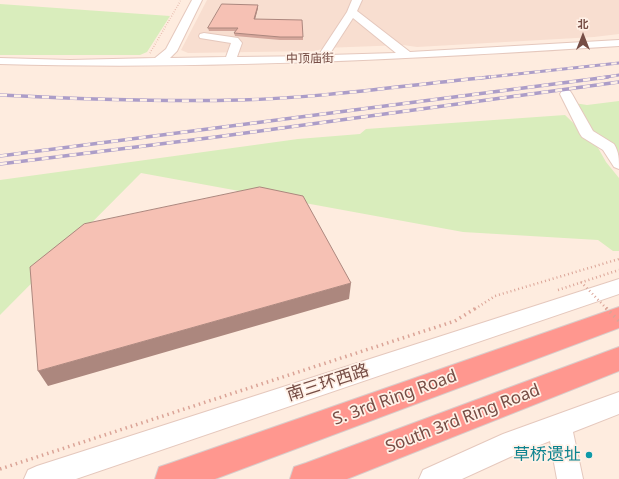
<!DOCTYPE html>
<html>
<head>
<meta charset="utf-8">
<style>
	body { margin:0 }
	#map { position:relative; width:619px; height:479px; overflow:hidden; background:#feecdf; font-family:"Noto Sans","Noto Sans SC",sans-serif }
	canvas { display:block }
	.north { position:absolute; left:563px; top:16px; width:40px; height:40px; -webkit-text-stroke:3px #fff1e7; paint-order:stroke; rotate:0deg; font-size:11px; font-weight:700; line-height:16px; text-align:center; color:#764d45 }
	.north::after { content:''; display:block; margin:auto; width:14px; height:18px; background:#764d45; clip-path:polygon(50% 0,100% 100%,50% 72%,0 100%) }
</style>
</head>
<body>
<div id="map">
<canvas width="619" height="479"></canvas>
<div class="north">北</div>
</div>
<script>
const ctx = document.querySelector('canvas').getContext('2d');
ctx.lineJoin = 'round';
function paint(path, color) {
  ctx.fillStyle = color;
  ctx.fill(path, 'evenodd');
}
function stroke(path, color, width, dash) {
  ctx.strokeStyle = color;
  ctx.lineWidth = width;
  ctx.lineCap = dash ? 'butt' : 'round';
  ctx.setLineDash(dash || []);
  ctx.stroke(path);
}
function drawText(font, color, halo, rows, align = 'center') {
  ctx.font = font + ' "Noto Sans","Noto Sans SC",sans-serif';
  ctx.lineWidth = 3.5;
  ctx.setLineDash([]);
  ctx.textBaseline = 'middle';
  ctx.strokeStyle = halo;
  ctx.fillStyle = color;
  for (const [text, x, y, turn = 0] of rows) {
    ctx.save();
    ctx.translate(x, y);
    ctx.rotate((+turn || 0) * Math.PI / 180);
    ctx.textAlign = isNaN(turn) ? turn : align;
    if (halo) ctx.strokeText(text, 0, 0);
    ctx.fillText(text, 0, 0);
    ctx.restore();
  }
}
paint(new Path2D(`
	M207,0H619V34L594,37L417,47L403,45L324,48L316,51L188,53L181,50Z`), '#f8ded0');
paint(new Path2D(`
	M0,4L170,16L147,52L140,55H0Z
	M619,101V156L615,149L590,133L574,103L587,105Z
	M565,115L597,146L606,162L619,178V251H613L598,240L463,232L141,173L0,315V180L298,139L360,134L366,129Z`), '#d9edbc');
const minor = new Path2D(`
	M192,0H202L177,51L170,58L226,57L231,43L200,38L199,36L200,34L204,33L238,38L242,43L237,57L318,56L347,12L352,0H362L357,11L410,52L619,40V46C413,59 206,70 0,64V58L70,60L155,58L166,49ZM353,18L396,53L329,55Z
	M566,90L570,91L572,94L593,131L614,144C619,152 619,159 619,169L614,167L603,150L582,137L580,134L560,94L562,91Z
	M619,279V294L76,479H24L28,470L37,466Z
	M619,392V414L573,432L583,479H557L550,441L510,457L462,479H419L423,470L503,434Z`);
const highway = new Path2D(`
	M619,307V328L215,479H155L159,467L171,463Z
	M619,347V371L347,479H290L294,467L306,463Z`);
stroke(minor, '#e5c8bd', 2);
stroke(highway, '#d9cdcb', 2);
stroke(new Path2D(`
	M150,53L181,0`), '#dba497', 1.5, [0.5, 2]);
stroke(new Path2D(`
	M558,290L619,270
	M475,309L495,296L619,259`), '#dba497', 2.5, [1, 3]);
stroke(new Path2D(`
	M0,469L455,321L476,308`), '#dba497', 3.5, [1.5, 4]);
paint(minor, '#fff');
paint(highway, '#ff978f');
const railFar1 = new Path2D(`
	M480,78L619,63
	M600,78L619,75`);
const rail = new Path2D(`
	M0,95C80,99 160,102 239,100C323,98 407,85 490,77
	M0,156L608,77
	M0,164L216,137L619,82`);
stroke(railFar1, '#ac9dc8', 3);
stroke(rail, '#ac9dc8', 3.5);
stroke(railFar1, '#fff1e7', 2, [5.5]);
stroke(rail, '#fff1e7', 2.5, [7]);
stroke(new Path2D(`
	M581,282L607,309`), '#dba497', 2.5, [1, 3]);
stroke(new Path2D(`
	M606,308L619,321`), '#dba497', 3.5, [1.5, 4]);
paint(new Path2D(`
	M258,5V8L255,19L303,37V40H280L235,36L234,33L235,31H209L208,28Z`), '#d4a69b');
paint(new Path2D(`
	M258,5V8L254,23V19Z
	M351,283L349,299L48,386L38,371Z`), '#ac877e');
const building = new Path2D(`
	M222,4L258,5L254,19L302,20L303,37H280L234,33L238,28H208Z
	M260,187L303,196L351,283L38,371L30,267L84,224Z`);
paint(building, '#f6c1b4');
stroke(building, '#ac877e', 1);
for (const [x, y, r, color] of [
	[589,455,4,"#0f9aa8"]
]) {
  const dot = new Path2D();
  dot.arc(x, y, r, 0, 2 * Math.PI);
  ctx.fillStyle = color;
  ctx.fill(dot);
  stroke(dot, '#fff1e7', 1.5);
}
drawText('12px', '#764d45', '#fff1e7', [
	["中顶庙街",310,59,-1]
]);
drawText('17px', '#764d45', '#fff1e7', [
	["南三环西路",328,383,-18],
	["S. 3rd Ring Road",395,398,-20],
	["South 3rd Ring Road",463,419,-21]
]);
drawText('17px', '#0d838f', '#fff1e7', [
	["草桥遗址",581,455]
], 'right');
</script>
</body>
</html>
